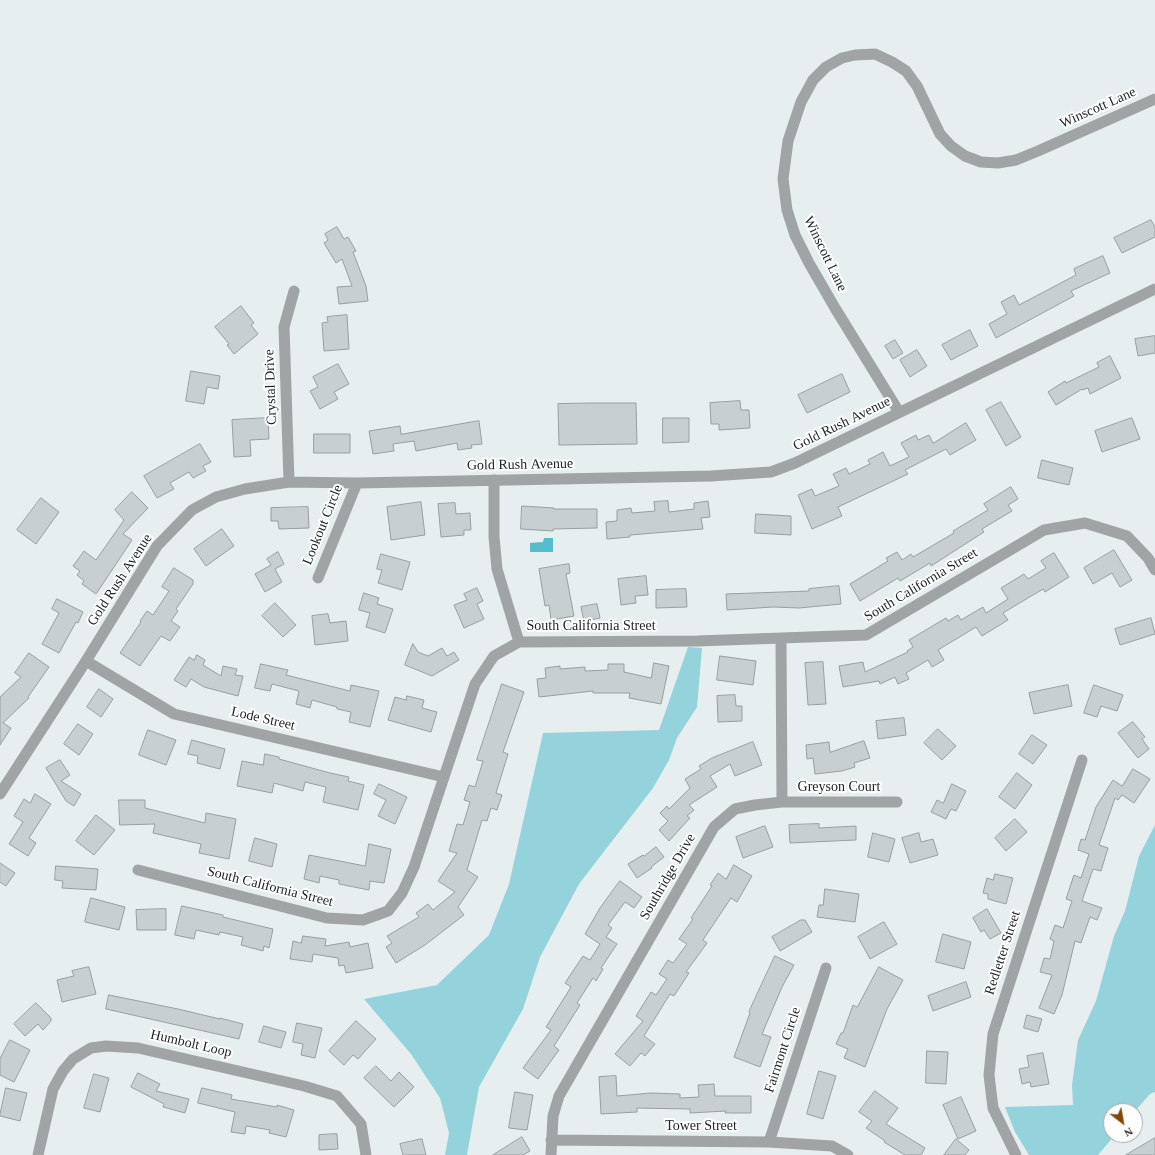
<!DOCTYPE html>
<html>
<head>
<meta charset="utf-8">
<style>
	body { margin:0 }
	#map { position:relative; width:1155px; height:1155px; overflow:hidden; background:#e6eeef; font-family:"Times New Roman",serif }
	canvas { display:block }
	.north { position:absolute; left:1103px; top:1103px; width:40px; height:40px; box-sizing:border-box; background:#fff; border:1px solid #a7a8a8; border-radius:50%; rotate:149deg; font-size:11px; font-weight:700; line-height:16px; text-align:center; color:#222526 }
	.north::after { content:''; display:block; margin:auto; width:14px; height:18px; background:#844606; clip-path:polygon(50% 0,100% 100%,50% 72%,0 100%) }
</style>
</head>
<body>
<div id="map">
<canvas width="1155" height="1155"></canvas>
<div class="north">N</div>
</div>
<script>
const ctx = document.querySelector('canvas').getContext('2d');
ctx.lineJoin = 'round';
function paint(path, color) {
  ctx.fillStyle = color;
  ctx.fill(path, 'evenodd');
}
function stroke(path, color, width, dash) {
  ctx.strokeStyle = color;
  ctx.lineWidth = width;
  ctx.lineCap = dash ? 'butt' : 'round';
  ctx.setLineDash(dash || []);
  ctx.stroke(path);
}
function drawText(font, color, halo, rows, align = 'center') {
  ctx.font = font + ' "Times New Roman",serif';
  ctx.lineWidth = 4;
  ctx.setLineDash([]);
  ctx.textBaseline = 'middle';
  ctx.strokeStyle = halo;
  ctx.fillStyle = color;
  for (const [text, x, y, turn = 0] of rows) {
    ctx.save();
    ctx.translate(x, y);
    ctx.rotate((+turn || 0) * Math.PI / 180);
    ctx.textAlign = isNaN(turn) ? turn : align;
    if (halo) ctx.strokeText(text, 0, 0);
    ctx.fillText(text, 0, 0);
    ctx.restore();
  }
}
paint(new Path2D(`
	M688,647L702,648L697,707L677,738L669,760L653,788L579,884L540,957L523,1009L479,1087L467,1155H445L449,1133L440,1098L411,1054L364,999L437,985L489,935L509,884L543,733L659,730Z
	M1155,825V1092L1150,1094L1135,1111H1111V1135H1115L1098,1155H1029L1015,1132L1005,1107L1073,1105L1072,1085L1078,1040L1096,1001L1114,936L1125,911L1139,856Z`), '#95d3dc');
paint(new Path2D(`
	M544,538H553V552H530V543L543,542Z`), '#53bdcb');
const building = new Path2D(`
	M1151,220L1155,227V237L1122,253L1114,238Z
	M337,227L344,239L348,237L356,251L353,252L366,286L368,301L339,304L337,287L352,286L342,259L336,263L324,243L328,240L325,234Z
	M1103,256L1110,273L1071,291L1074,296L996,338L989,324L1007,314L1001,302L1014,295L1019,305L1076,275L1074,269Z
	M241,306L254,323L251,325L258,334L234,354L227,345L229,344L215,327Z
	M347,315L349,349L324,351L322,323L328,322L327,317Z
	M970,330L978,346L951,360L942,345Z
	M1155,336V353L1138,356L1135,339Z
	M895,340L903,353L893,359L885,346Z
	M917,350L927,366L910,377L900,360Z
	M1110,356L1121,378L1090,394L1088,388L1082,390V389L1056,405L1048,392L1065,381L1066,383L1099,367L1097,363Z
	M338,364L349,384L334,392L338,399L320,409L310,391L318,387L313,377Z
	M191,371L220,376L218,389L207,387L204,404L186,401Z
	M842,374L850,392L807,413L798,395Z
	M740,401L741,410H749L750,428L719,430V424H711L710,403Z
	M1001,402L1021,437L1006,446L986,410Z
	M591,403H636L637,444L559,445L558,404Z
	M268,418L269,439L250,440L251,456L234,457L232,420Z
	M663,418H689V442L663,443Z
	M1132,418L1140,439L1102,452L1095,431Z
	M479,421L482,444L471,445L472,448L458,450L457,443L416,451L414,441L393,444L394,451L373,454L369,431L400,426L401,434Z
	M966,423L976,440L950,455L946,449L905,470L908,474L838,507L842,516L812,529L798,495L812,489L815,496L839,486L833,474L846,468L849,474L870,464L868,460L883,452L890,466L909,457L901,443L916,435L918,440L929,435L933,443Z
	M314,434H350V453H314Z
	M200,444L211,462L203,466L206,471L193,478L189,472L170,483L174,489L157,498L144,476Z
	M1042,460L1073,468L1069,485L1038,478Z
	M1011,487L1018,499L1008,505L1012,511L982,529L984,532L931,566L930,563L900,581L898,578L860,601L850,584L888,561L886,558L897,552L902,560L911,554L913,557L954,533L953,531L988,510L984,504Z
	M132,492L148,508L123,534L132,540L96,594L82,584L84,581L77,575L80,571L73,566L84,551L96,560L124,520L115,510Z
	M41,498L59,512L36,544L17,530Z
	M668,501L669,512L694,509V503L708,501L710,517L701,518L703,529L630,535V537L607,539L606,522L617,521V510L631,508L632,513L655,511L654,502Z
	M421,502L425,535L391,540L387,507Z
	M455,503L456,514L470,513L471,530H464V535L441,537L438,504Z
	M522,506L554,508V509H597V528L553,529V531L521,529Z
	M308,507L309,528L279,529L278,521H271V508Z
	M756,514L791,516V535L755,533Z
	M222,529L234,546L206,566L194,549Z
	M1114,550L1132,580L1120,587L1112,573L1093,584L1084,568Z
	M278,552L284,564L275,569L282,582L265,592L255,574L271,565L267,559Z
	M1054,553L1069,577L1045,592L1043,589L1003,613L1008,620L982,636L976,627L938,650L944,660L932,667L928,660L906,673L909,679L898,684L895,677L880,684L879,681L843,687L839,666L863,662L865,672L908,652L907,651L913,647L909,640L946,618L948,621L958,615L961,620L983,607L986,613L1008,599L1001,588L1024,574L1028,579L1046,568L1041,561Z
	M381,554L410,562L402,590L378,583L382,570L377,569Z
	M569,564L570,573L566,574L574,616L551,620L549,605L545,606L539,569Z
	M174,568L193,580V584L176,609L178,611L171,621L180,627L170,641L161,636L140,666L120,653L141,622L140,621L147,611L153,615L169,591L162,587Z
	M646,576L648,595L635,596L636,603L621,605L618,579Z
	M839,586L841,604L799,608L773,607L727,610L726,594L809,591V589Z
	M477,588L483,601L477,604L484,619L464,628L454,605L467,600L464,594Z
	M686,589L687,607L656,608V590Z
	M364,593L379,598L377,604L393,609L385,633L366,627L370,613L359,610Z
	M57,599L83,612L78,623L76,622L59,653L42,644L59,613L52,609Z
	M275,603L296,625L283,637L262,616Z
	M597,604L600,618L584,621L581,607Z
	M328,614L330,623L346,621L348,641L315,645L312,616Z
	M1151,618L1155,634L1120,645L1115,629Z
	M413,644L418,652L428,656L442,648L447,656L454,652L459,660L432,676L405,665Z
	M29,653L49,667L28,697L29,698L3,723L11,728L0,745V697L21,677L15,673Z
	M197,655L205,660L203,665L221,676L223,666L237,669L235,675L243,676L238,696L204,687L191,679L186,687L174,680L189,657L194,660Z
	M720,656L756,661L753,685L717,680Z
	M823,662L826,704L808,705L805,663Z
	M654,663L669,666L661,704L629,698L630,693H593V691L539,697L537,679L546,678L545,668L560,666V669L585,667V671L608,670V664H624V672L651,678Z
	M261,664L288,670L286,675L350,691L351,685L379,691L370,727L349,722L351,712L337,709V707L312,700L310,708L296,704L299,691L272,684L270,691L255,688Z
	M502,684L524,692L503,752L508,754L496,793L502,795L497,810L491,808L487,821L482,820L467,870L478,877L458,907L464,915L425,945L396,963L386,947L392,943L387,936L419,917L416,913L428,904L433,910L455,892L438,881L457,853L449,851L457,824L463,825L470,802L464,800L469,785L475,787L483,761L477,760Z
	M1068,685L1072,706L1034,714L1029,693Z
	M1094,685L1123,695L1117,711L1101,706L1097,717L1084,713Z
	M99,689L113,699L101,717L87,707Z
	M735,695L736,706H742V721L718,722L717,696Z
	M407,696L424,700L422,708L437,712L431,732L388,720L395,697L406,700Z
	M904,718L906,735L878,739L876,721Z
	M1133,722L1145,737L1142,739L1149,749L1138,758L1118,733Z
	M78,724L93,734L79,755L64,744Z
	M938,729L956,746L942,760L924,743Z
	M148,730L176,740L166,765L139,755Z
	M1032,735L1047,745L1033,764L1019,754Z
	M192,740L225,749L220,769L197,763L198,756L188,754Z
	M864,741L870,758L854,763L855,767L842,771L815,774L813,758L807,759L806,745L829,742L830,752Z
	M753,742L762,765L735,776L730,764L710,776L717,787L689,805L694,810L687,816L690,818L669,841L659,830L668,821L660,813L667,806L669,809L690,788L685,779L701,769L699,766L712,758Z
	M265,754L279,757V759L330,773L349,777L348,781L364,785L358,810L323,802L326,787L305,782L303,791L274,783L272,793L237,786L242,761L263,765Z
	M60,760L70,775L61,781L81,794L74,806L66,801L46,768Z
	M1133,769L1150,779L1134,803L1122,795L1118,800L1115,798L1099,845L1108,848L1101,871L1093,869L1082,901L1102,908L1097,920L1090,917L1081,943L1075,941L1062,995L1054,1014L1039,1008L1052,975L1040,972L1044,958L1050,959L1054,941L1050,939L1055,925L1063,928L1072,901L1066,899L1074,875L1081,878L1089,854L1078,850L1081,839L1085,840L1096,807L1113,780L1122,786Z
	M1017,773L1032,785L1015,809L999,797Z
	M379,784L407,797L395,824L378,816L386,800L374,794Z
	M952,784L966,791L956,811L951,809L946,819L931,812L937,800L943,803Z
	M35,794L51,804L29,838L36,843L28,856L9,844L23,822L14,816L24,799L30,803Z
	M119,800H145V808L205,823L206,813L236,819L229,859L199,853L201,844L153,833L155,824L120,825Z
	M96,815L115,830L94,855L76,841Z
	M1015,819L1027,832L1006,851L995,838Z
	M819,824V828L856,826V840L790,843L789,825Z
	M765,826L773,847L743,858L736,837Z
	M873,833L895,839L889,862L868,857Z
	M919,833L921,842L933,839L938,855L910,863L902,838Z
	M255,838L277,844L272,867L249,861Z
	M369,844L391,849L384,883L370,881L369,890L339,884V880L320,876L319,883L304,879L309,855L365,866Z
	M656,847L664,857L651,867L652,868L637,878L628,864L643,855L644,856Z
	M0,863L15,873L6,886L0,882Z
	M734,865L752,876L737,902L731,898L703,940L707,943L686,972L689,973L674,996L670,994L644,1036L655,1044L645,1056L641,1053L630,1066L615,1054L643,1021L636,1016L651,992L656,995L667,979L659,974L668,960L673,963L687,944L679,939L693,919L691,918L712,886L710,885L718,873L726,879Z
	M56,866L98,869L96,890L62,888L63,881L55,880Z
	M995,874L1013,878L1006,904L988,899V894L983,893L987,878L993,880Z
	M620,881L642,897L634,908L625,902L608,925L612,928L606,937L617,944L601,968L603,969L596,981L593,978L577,1003L580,1005L554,1046L559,1050L538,1079L523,1068L551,1030L546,1027L571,987L565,983L583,956L590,960L600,944L585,934L600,908Z
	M825,889L859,894L855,922L817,917L819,905H823Z
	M91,898L125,907L119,930L85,922Z
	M182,906L223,915V917L273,929L269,948L264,946L263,951L241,945L243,937L220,932L219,935L196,930L194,939L175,935Z
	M166,909V930H137L136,910Z
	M987,909L1001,933L990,939L984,930L981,932L973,918Z
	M801,920H805L812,932L780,951L772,937Z
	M884,922L897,944L870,959L858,937Z
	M943,934L971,942L964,969L936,962Z
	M303,936L326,939L325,946L349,942L350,947L368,943L373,968L346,973L344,965L339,966L338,958L313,954L312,962L290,959L293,941L301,943Z
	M775,956L794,965L782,987L762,1034L771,1037L760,1067L734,1057L750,1013L749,1012Z
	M89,967L96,994L62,1002L57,980L74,976L72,971Z
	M879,967L903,980L887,1009L865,1067L844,1058L848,1049L836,1044L841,1033H843L853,1005L857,1007Z
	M966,982L971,997L933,1011L928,996Z
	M109,995L178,1009L220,1019V1018L243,1024L239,1039L106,1009Z
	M36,1003L51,1018V1021L43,1030L38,1024L25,1036L14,1024Z
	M1027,1015L1042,1019L1038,1032L1024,1028Z
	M356,1021L376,1039L358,1059L353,1055L344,1065L329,1051Z
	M297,1023L322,1028L315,1058L301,1055L303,1044L293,1042Z
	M264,1026L286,1032L281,1048L259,1042Z
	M10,1040L30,1050L14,1082L0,1075V1059Z
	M927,1051L948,1052L946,1084L926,1083Z
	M1043,1053L1049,1084L1031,1087L1030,1082L1022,1084L1019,1069L1029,1067L1027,1056Z
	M376,1066L391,1081L399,1072L414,1087L394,1107L364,1078Z
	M819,1071L836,1076L823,1119L807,1114Z
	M138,1073L160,1084L156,1091L189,1099L185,1113L163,1107L164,1104L131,1087Z
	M94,1074L109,1078L100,1112L84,1108Z
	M616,1076L617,1096L651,1093L680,1094V1098L699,1097L698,1085L714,1084L715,1096H751V1113H725L726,1111L690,1113V1109L637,1108V1112L601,1114L599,1077Z
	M6,1088L27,1093L20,1121L0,1116Z
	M202,1088L232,1095L231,1099L277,1107V1105L294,1110L286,1137L269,1133L270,1130L246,1126L245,1134L231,1132L235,1112L198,1103Z
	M875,1091L898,1108L886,1124L925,1148L921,1155H905L884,1142L885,1141L866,1128L872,1121L859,1112Z
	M515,1092L533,1095L527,1130L509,1128Z
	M961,1097L976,1131L958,1139L943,1105Z
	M337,1134L338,1149L319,1150V1135Z
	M522,1137L530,1151L523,1155H493Z
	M1155,1138V1155H1126Z
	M422,1139L426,1155H403L400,1144Z
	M956,1139L969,1150L965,1155H944Z`);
paint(building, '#c8cfd0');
stroke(building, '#989fa0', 1);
stroke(new Path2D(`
	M899,412L835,308L809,263L795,235L787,210L783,179L788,141L801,102L813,80L826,67L842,58L855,55L875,54L892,62L906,71L917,86L940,134L951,146L965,156L981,162L998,163L1016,160L1038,151L1155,99
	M494,480V537L497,569L519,642
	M289,482L284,327L294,291
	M318,578L357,483
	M781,639L782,802
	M86,661L174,714L444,777
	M0,794L86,661L157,546L192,510L216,497L245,489L289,482L357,483L711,476L771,472L795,463L1155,289
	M138,870L327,918L363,920L388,911L402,893L414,867L475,684L494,656L519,642L697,641L866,635L1044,530L1085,523L1127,536L1148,558L1155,570
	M551,1140L769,1142L832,1146L848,1155
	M769,1142L826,968
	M38,1155L53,1089L63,1071L73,1059L91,1048L106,1046L138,1048L304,1086L337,1096L361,1124L366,1155
	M551,1155L553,1116L559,1096L714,827L735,809L755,805L782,802H897
	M1016,1155L993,1108L989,1075L993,1034L1082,760`), '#a1a4a4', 11);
drawText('14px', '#222526', '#fff', [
	["Winscott Lane",1098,108,-24],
	["Winscott Lane",825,254,64],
	["Crystal Drive",271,387,-92],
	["Gold Rush Avenue",842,424,-26],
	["Gold Rush Avenue",520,465,-1],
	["Lookout Circle",323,525,-68],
	["Gold Rush Avenue",120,580,-57],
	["South California Street",921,585,-31],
	["South California Street",591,626],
	["Lode Street",263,719,13],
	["Greyson Court",839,787],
	["Southridge Drive",668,877,-60],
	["South California Street",270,887,14],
	["Redletter Street",1003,953,-72],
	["Humbolt Loop",191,1044,13],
	["Fairmont Circle",783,1050,-72],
	["Tower Street",701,1126]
]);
</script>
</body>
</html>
